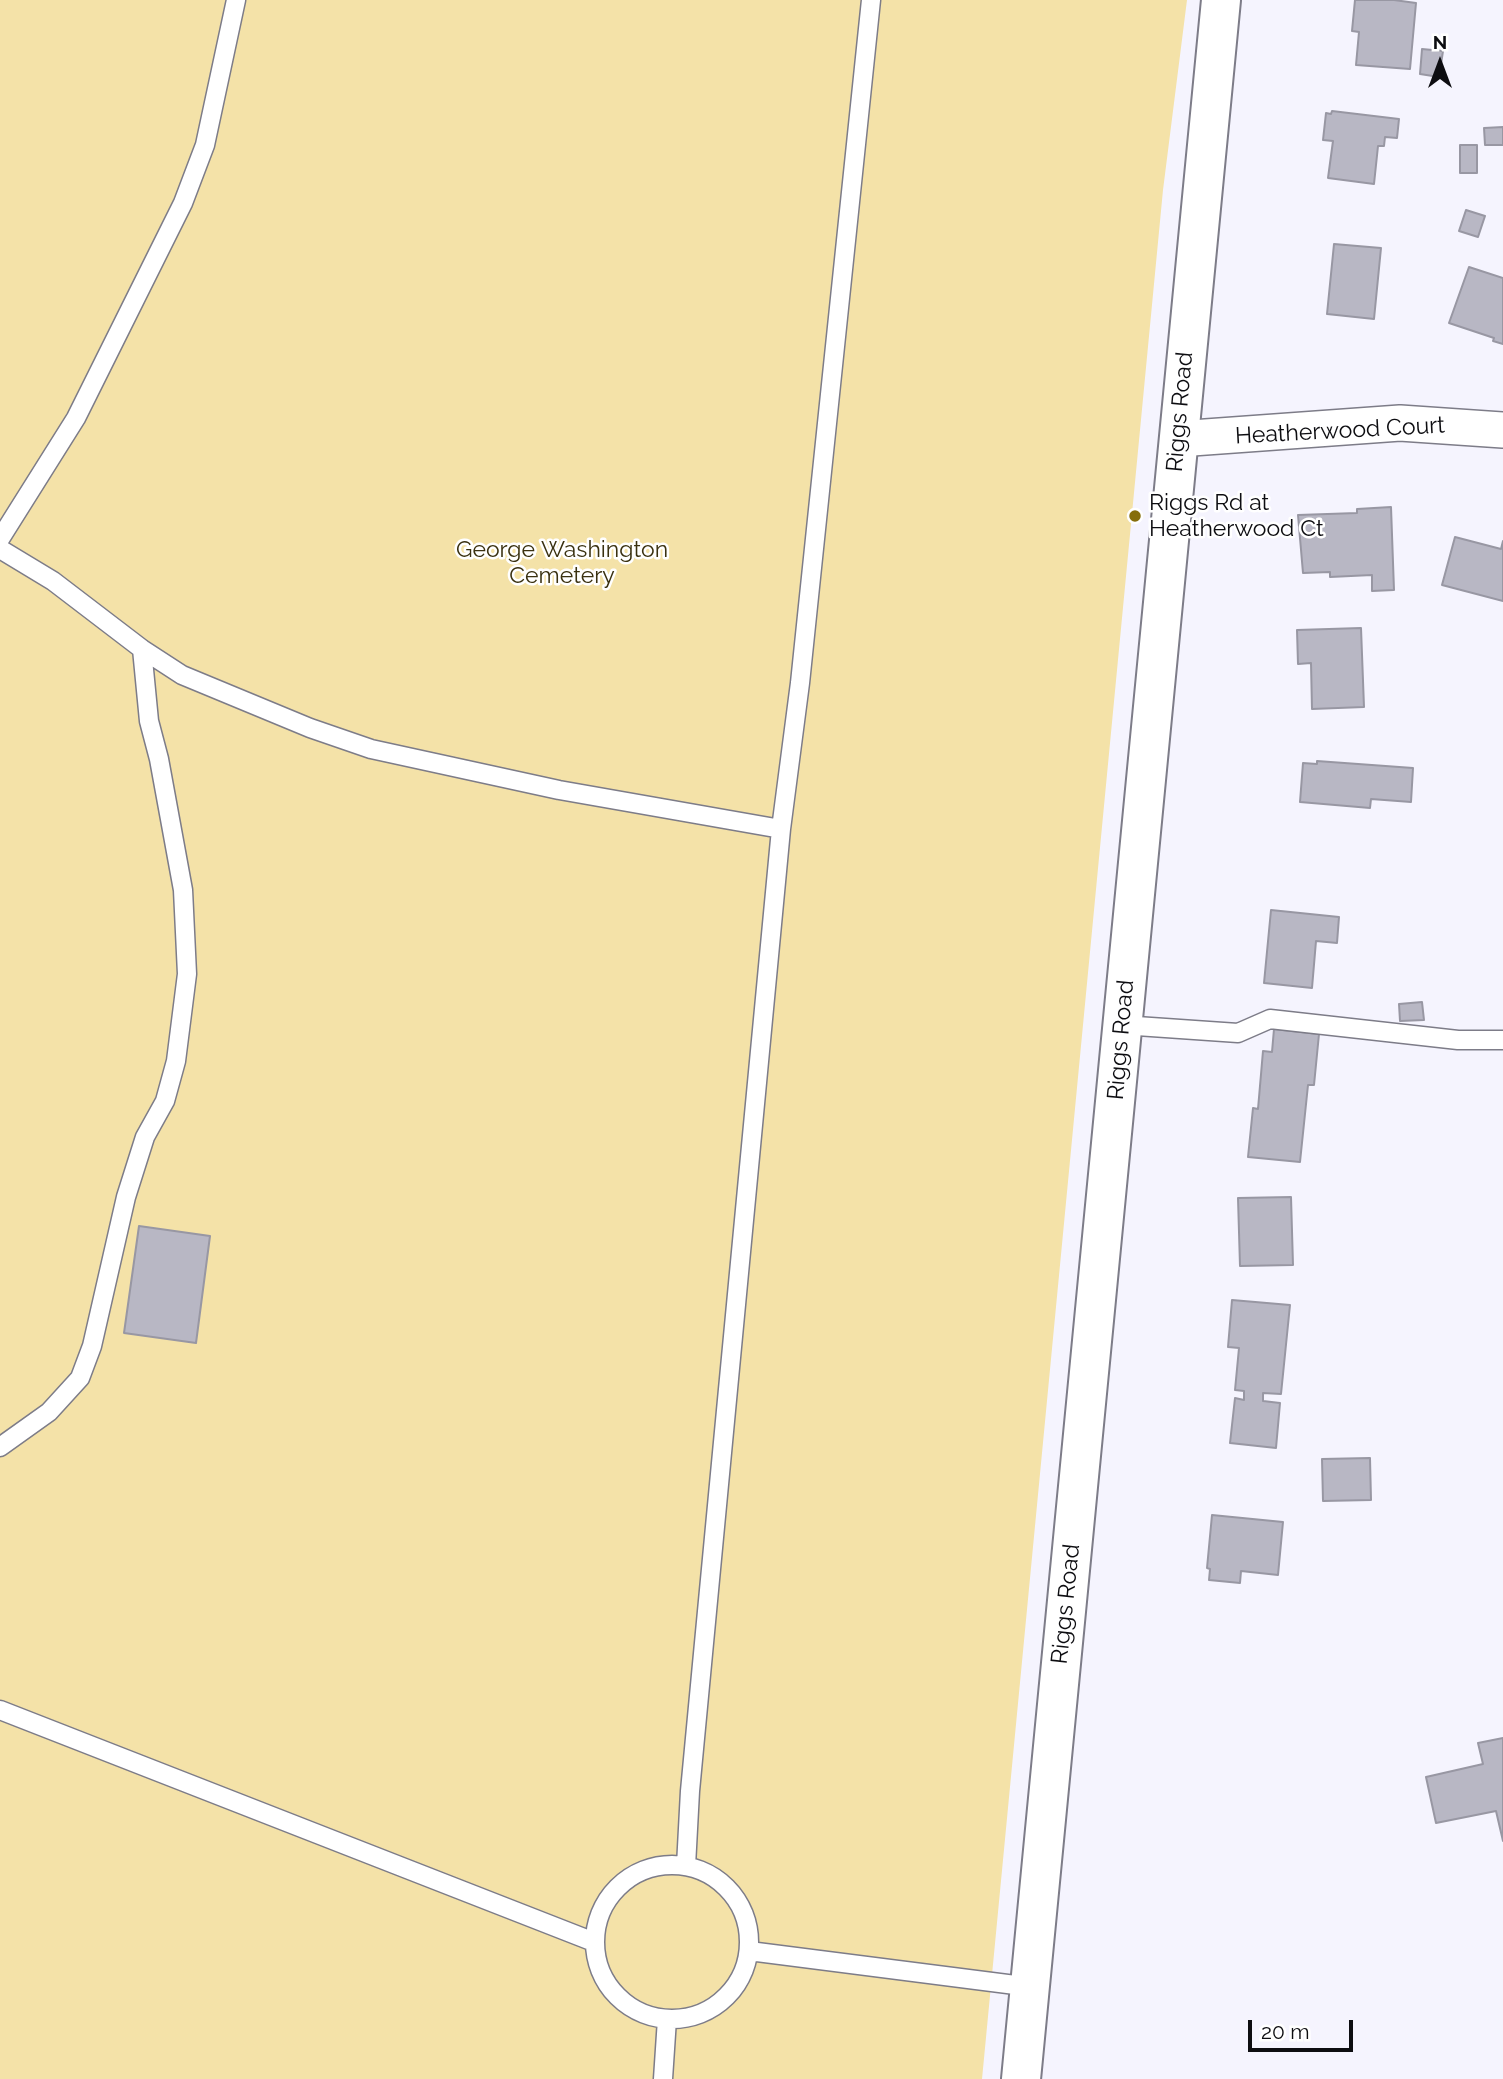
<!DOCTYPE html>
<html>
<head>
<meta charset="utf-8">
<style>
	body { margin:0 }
	#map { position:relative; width:1503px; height:2079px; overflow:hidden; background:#f5f4fe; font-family:Raleway,sans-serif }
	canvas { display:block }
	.north { position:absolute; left:1405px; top:28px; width:70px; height:70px; -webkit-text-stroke:5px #fff; paint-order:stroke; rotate:0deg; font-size:19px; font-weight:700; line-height:28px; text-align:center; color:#0d0d11 }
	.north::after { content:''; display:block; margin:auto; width:24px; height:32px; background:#0d0d11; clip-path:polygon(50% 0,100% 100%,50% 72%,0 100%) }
	.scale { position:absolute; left:1248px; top:2020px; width:105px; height:32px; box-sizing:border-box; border:4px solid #0d0d11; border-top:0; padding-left:9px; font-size:21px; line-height:24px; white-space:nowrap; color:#0d0d11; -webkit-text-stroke:5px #fff; paint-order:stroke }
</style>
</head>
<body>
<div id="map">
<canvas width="1503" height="2079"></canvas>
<div class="north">N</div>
<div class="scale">20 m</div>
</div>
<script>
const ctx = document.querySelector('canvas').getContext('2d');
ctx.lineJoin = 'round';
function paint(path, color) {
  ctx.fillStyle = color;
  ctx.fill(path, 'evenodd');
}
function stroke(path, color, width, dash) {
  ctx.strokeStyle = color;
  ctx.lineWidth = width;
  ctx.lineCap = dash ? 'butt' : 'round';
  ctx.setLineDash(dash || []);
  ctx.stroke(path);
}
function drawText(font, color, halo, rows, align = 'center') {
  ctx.font = font + ' Raleway,sans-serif';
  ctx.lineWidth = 5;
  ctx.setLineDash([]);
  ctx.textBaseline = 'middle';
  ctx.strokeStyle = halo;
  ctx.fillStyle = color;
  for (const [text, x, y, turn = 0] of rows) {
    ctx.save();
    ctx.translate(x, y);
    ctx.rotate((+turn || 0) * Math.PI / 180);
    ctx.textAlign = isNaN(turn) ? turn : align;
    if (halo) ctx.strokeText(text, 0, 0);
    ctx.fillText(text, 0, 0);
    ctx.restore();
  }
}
paint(new Path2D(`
	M0,0H1187L1163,190L982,2079H0Z`), '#f4e2a8');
const building = new Path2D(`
	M1355,0H1394L1416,3L1410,69L1356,65L1359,32L1352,31Z
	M1422,49L1443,51L1439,77L1420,74Z
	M1332,111L1399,119L1397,138L1385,137L1384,146H1378L1374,184L1328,178L1333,141L1323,140L1326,113L1331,114Z
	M1503,127V145H1485L1484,128Z
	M1460,145H1477V173H1460Z
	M1466,210L1485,216L1478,237L1459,231Z
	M1334,244L1381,248L1374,319L1327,314Z
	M1469,267L1503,278V344L1493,341L1494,338L1449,323Z
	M1391,507L1394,590L1372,591V575L1330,577V572L1303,573L1298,515L1357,513V509Z
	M1455,537L1501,549L1503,541V601L1442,585Z
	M1361,628L1364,707L1312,709L1311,663L1298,664L1297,630Z
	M1317,761L1413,768L1411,802L1371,799L1370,808L1300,802L1303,763L1317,764Z
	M1271,910L1339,917L1337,943L1316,941L1312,988L1264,983Z
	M1422,1002L1424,1020L1400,1021L1399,1004Z
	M1274,1029L1319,1034L1314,1085H1308L1300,1162L1248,1157L1253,1108L1258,1109L1263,1051L1272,1052Z
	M1291,1197L1293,1265L1240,1266L1238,1198Z
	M139,1226L210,1236L196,1343L124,1333Z
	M1232,1300L1290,1305L1281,1394L1263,1393V1401L1280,1403L1276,1448L1230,1443L1235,1398L1244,1400V1391L1235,1390L1239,1348L1228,1347Z
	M1370,1458L1371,1500L1323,1501L1322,1459Z
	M1212,1515L1283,1522L1278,1575L1241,1571L1240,1583L1209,1580L1210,1569L1207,1568Z
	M1503,1738V1841L1496,1811L1436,1823L1426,1777L1483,1764L1478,1743Z`);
paint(building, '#b8b7c4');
stroke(building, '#9897a3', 2);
const lane = new Path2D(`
	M0,539L76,418L183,203L205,145L236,0
	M0,549L53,581L142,649L182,675L310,728L371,749L559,790L781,829
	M1122,1025L1238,1033L1270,1019L1458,1040H1503
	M0,1447L49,1412L80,1378L92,1346L126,1197L145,1137L165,1101L176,1061L187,974L183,890L159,759L149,721L142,649
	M0,1710L594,1942
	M595 1942a77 77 0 1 1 154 0a77 77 0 1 1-154 0Z
	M686,1866L690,1791L781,829L800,683L871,0
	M749,1951L1031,1987
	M663,2079L667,2019`);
const street = new Path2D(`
	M1178,439L1400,423L1503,430`);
const secondary = new Path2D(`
	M1021,2079L1221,0`);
stroke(lane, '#7d7c88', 21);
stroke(street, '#7d7c88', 38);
stroke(secondary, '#7d7c88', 42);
stroke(lane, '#fff', 18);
stroke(street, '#fff', 35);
stroke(secondary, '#fff', 38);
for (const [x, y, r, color] of [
	[1135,516,7,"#856d0b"]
]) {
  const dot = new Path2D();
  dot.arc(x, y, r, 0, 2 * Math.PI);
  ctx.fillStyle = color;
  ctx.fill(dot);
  stroke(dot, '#fff', 2.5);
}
drawText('23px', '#0d0d11', '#fff', [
	["Riggs Road",1180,412,-85],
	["Heatherwood Court",1340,431,-3],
	["Riggs Road",1121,1040,-85],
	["Riggs Road",1066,1604,-84]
]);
drawText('23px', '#0d0d11', '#fff', [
	["Riggs Rd at",1149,503],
	["Heatherwood Ct",1149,529]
], 'left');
drawText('23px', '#3a3110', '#fff', [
	["George Washington",562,550],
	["Cemetery",562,576]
]);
</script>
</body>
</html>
